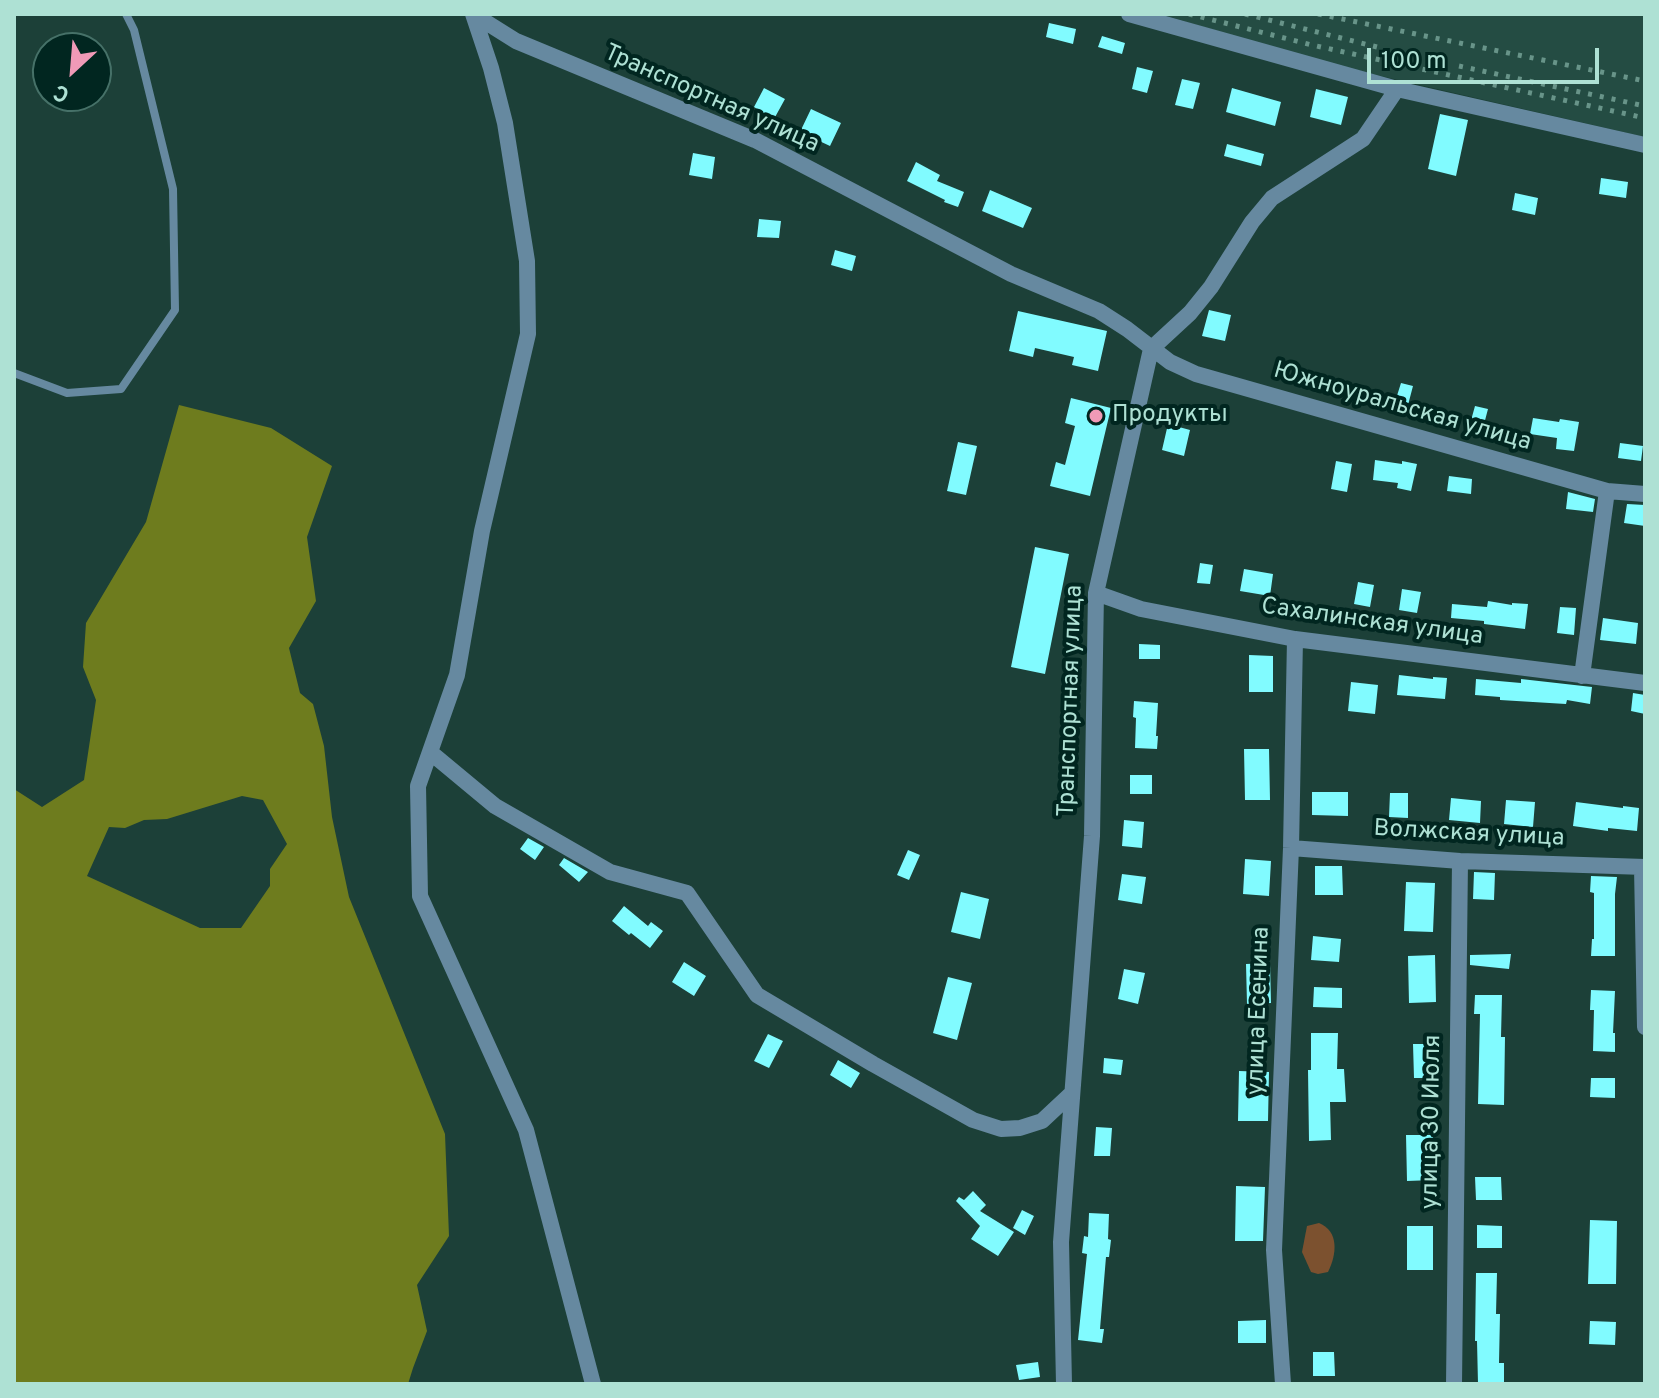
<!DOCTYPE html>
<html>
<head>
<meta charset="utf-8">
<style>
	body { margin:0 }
	#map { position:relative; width:1659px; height:1398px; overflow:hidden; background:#1c4038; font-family:Overpass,sans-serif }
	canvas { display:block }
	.frame { position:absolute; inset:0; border:16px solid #aee1d4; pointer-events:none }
	.north { position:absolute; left:32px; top:32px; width:80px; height:80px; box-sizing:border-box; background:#012620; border:2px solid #467168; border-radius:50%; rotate:206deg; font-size:22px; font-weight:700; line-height:32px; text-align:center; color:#aee1d4 }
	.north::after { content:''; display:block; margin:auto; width:28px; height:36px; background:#f09ab7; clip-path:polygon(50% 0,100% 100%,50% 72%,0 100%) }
	.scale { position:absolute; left:1367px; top:48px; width:232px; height:36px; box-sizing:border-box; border:4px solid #aee1d4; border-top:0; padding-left:10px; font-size:24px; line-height:28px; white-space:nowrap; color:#aee1d4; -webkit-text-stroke:6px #012620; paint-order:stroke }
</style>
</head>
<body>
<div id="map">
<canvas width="1659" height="1398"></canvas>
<div class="frame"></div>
<div class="north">С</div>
<div class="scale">100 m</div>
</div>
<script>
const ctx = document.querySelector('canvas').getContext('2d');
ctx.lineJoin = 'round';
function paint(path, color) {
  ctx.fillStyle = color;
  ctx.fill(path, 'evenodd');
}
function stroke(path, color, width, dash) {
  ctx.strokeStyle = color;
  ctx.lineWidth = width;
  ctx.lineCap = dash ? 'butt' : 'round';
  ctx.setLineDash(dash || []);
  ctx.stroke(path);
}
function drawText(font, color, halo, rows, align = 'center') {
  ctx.font = font + ' Overpass,sans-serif';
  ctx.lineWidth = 8;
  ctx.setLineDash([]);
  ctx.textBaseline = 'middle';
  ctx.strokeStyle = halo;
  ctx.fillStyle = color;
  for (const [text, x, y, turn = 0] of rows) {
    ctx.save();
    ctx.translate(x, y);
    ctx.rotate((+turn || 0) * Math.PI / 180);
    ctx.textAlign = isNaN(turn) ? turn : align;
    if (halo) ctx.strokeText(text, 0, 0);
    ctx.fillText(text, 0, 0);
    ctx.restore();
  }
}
paint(new Path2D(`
	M1160,14H1645V137L1329,64Z`), '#244c43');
paint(new Path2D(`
	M1319,1223C1339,1231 1337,1254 1328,1272L1318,1274L1311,1272L1302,1252L1307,1226Z`), '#7c512f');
paint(new Path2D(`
	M179,405L271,428L332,466L307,537L316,601L289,648L300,693L313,704L324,746L332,817L349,897L445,1134L449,1236L417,1285L427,1331L413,1368L408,1384H14V789L42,807L84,780L96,700L83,667L86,623L146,522ZM242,796L263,800L287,844L270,869V886L241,928H200L87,876L109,827L125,828L144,820L167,819Z`), '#6e7c1e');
paint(new Path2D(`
	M1049,23L1076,29L1073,44L1046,37Z
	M1102,36L1125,43L1122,54L1098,47Z
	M1137,67L1153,71L1147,93L1132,89Z
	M1182,79L1200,83L1193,109L1175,105Z
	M764,88L785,99L774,119L754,107Z
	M1232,88L1281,102L1275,126L1226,112Z
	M1316,89L1348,97L1341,125L1310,117Z
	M811,109L841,123L830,146L800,132Z
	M1440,114L1468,120L1456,176L1428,169Z
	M1227,144L1264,154L1261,166L1224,156Z
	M693,153L715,157L712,179L689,175Z
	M916,162L940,175L937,181L964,192L958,207L944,202L945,200L907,181Z
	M1601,178L1628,182L1626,198L1599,194Z
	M990,190L1032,208L1023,228L982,211Z
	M1515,193L1538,198L1535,215L1512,210Z
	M759,219L781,221L779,238L757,237Z
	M835,250L856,256L852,271L831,265Z
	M1209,310L1231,315L1225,341L1202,336Z
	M1018,311L1107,331L1098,371L1072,365L1074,357L1035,348L1033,357L1009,351Z
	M1401,383L1413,386L1408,405L1395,402Z
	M1071,398L1111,408L1090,496L1050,486L1056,462L1065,465L1075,426L1065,423Z
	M1475,406L1488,409L1483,428L1470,424Z
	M1533,418L1559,422L1560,419L1579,422L1574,451L1556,449L1557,438L1530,434Z
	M1168,424L1190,430L1184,456L1162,450Z
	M958,442L977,446L966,495L947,491Z
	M1620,443L1643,446L1641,461L1618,458Z
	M1375,460L1402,464V461L1417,464L1411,491L1397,488L1398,483L1373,480Z
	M1336,461L1352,464L1347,492L1331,489Z
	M1449,476L1472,479L1471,494L1447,491Z
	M1568,492L1595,499L1593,512L1566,509Z
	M1627,504L1645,505V526L1624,523Z
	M1035,547L1069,554L1045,674L1011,667Z
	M1200,563L1213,565L1210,584L1197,583Z
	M1244,569L1273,574L1270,596L1240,591Z
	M1358,582L1374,585L1370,607L1354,604Z
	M1402,589L1421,592L1417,613L1399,610Z
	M1488,601L1512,605V603L1528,604L1525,629L1484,624V621L1451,618L1452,604L1487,607Z
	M1560,607L1576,608L1574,635L1557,633Z
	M1603,618L1638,623L1636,644L1600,640Z
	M1139,644L1160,645V659H1139Z
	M1249,655L1273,656V692H1249Z
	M1399,675L1433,679V677L1447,678L1445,699L1397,695Z
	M1476,679L1521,683V679L1592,687L1590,704L1567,700L1566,704L1500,700V697L1475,695Z
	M1351,682L1378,685L1375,714L1348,711Z
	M1633,693L1645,695V714L1631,711Z
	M1134,701L1158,703L1156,736H1158L1157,749L1135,748L1136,718L1133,717Z
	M1244,749H1269L1270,800H1245Z
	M1130,775H1152V794H1130Z
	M1312,792H1348V816L1312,815Z
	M1390,793H1408V818L1389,817Z
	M1451,798L1481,801L1480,823L1449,820Z
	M1506,800L1535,802L1533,827L1504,824Z
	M1576,802L1623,808V806L1639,808L1637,831L1608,828V831L1573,826Z
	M1124,820L1144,822L1142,848L1122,846Z
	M528,838L544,847L535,860L520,849Z
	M908,850L920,855L909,880L897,875Z
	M564,858L588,872L579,882L559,865Z
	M1245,859L1271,861L1269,896L1243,894Z
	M1315,866H1342L1343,895H1315Z
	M1474,872L1495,873L1494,900L1473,899Z
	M1122,874L1146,877L1142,904L1118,900Z
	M1591,876L1617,877L1615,894V956H1591L1592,939H1594V893L1590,892Z
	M1406,882L1435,883L1433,932L1404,931Z
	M961,892L989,899L980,939L951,932Z
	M624,906L648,926L651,922L663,931L650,948L631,933L629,935L612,921Z
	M1313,936L1341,939L1339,962L1311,960Z
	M1511,954L1509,969L1470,965V955Z
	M1435,955L1436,1002L1409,1003L1408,956Z
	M684,962L706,976L694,996L672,982Z
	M1270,963L1271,1003L1247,1004L1246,964Z
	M1124,969L1145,973L1138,1004L1118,999Z
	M948,977L972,983L957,1040L933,1033Z
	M1314,987L1342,988V1008L1313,1007Z
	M1591,990L1615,991L1613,1033H1615V1052L1593,1051L1594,1010H1590Z
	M1475,995H1502L1501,1037H1505L1504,1105L1478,1104L1480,1014H1474Z
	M1311,1033H1338L1337,1069H1344L1346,1102H1330L1331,1140L1309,1141L1308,1070H1311Z
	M768,1034L783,1041L769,1068L754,1061Z
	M1413,1044H1435V1078H1414Z
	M1104,1058L1123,1060L1121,1075L1103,1073Z
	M838,1060L860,1073L851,1088L830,1075Z
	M1239,1071L1269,1072L1268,1121H1238Z
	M1591,1078H1615V1098L1590,1097Z
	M1096,1127L1112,1128L1110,1156H1094Z
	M1406,1135H1433L1434,1180L1407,1181Z
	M1475,1177H1501L1502,1200H1476Z
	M1236,1186L1265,1187L1263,1241H1235Z
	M973,1191L986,1205L980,1211L1014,1232L998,1256L971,1239L980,1226L956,1201L959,1197L964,1200Z
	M1022,1210L1034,1216L1025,1235L1013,1228Z
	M1089,1213L1109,1214L1108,1239L1111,1240L1109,1257H1106L1100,1329H1104L1102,1343L1078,1340L1087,1254L1082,1253L1084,1236L1088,1237Z
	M1590,1220L1617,1221L1616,1284H1588Z
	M1477,1225L1502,1226V1248H1477Z
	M1407,1226H1433V1270H1407Z
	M1476,1273H1497L1496,1314H1500L1499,1363H1504V1384H1478L1477,1341H1475Z
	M1266,1320V1343H1238V1321Z
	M1590,1321L1616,1322L1615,1345L1589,1344Z
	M1313,1352H1334L1335,1376H1313Z
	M1038,1362L1040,1377L1019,1380L1016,1365Z`), '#81fbff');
stroke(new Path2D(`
	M14,373L67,393L121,389L175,310L173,189L134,30L126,14`), '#6689a0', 8);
stroke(new Path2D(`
	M473,14L491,68L505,123L527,261L528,334L482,531L457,675L418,786L420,896L526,1130L593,1384
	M473,14L516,41L755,140L1011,274L1099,311L1127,329L1170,362L1196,374L1607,491L1645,494
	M1129,14L1397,89L1645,145
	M1151,349L1190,313L1211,287L1252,222L1272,198L1363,139L1397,89
	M1096,593L1141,609L1295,639L1645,683
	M1582,676L1607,491
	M430,752L495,806L610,872L687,893L757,995L873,1064L973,1120L1001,1129L1020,1128L1042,1121L1072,1093
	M1291,848L1460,861L1645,867
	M1642,867L1645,1027
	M1064,1384L1061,1242L1092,836L1096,593L1151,349
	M1283,1384L1274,1250L1291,848L1295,639
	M1454,1384L1460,861`), '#6689a0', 16);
stroke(new Path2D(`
	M1189,14L1312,45L1645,118
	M1245,14L1381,48
	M1318,14L1645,81
	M1459,66L1645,106`), '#689489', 5, [4, 8]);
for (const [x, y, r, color] of [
	[1096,416,8,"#f09ab7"]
]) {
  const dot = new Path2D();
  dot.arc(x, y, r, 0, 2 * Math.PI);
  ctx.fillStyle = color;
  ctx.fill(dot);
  stroke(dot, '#012620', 3);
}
drawText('24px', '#aee1d4', '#012620', [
	["Транспортная улица",711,100,24],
	["Южноуральская улица",1402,408,16],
	["Сахалинская улица",1372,623,8],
	["Транспортная улица",1072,701,-88],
	["Волжская улица",1469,835,3],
	["улица Есенина",1260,1011,-88],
	["улица 30 Июля",1433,1122,-89]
]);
drawText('24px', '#aee1d4', '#012620', [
	["Продукты",1112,416]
], 'left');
</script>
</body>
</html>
